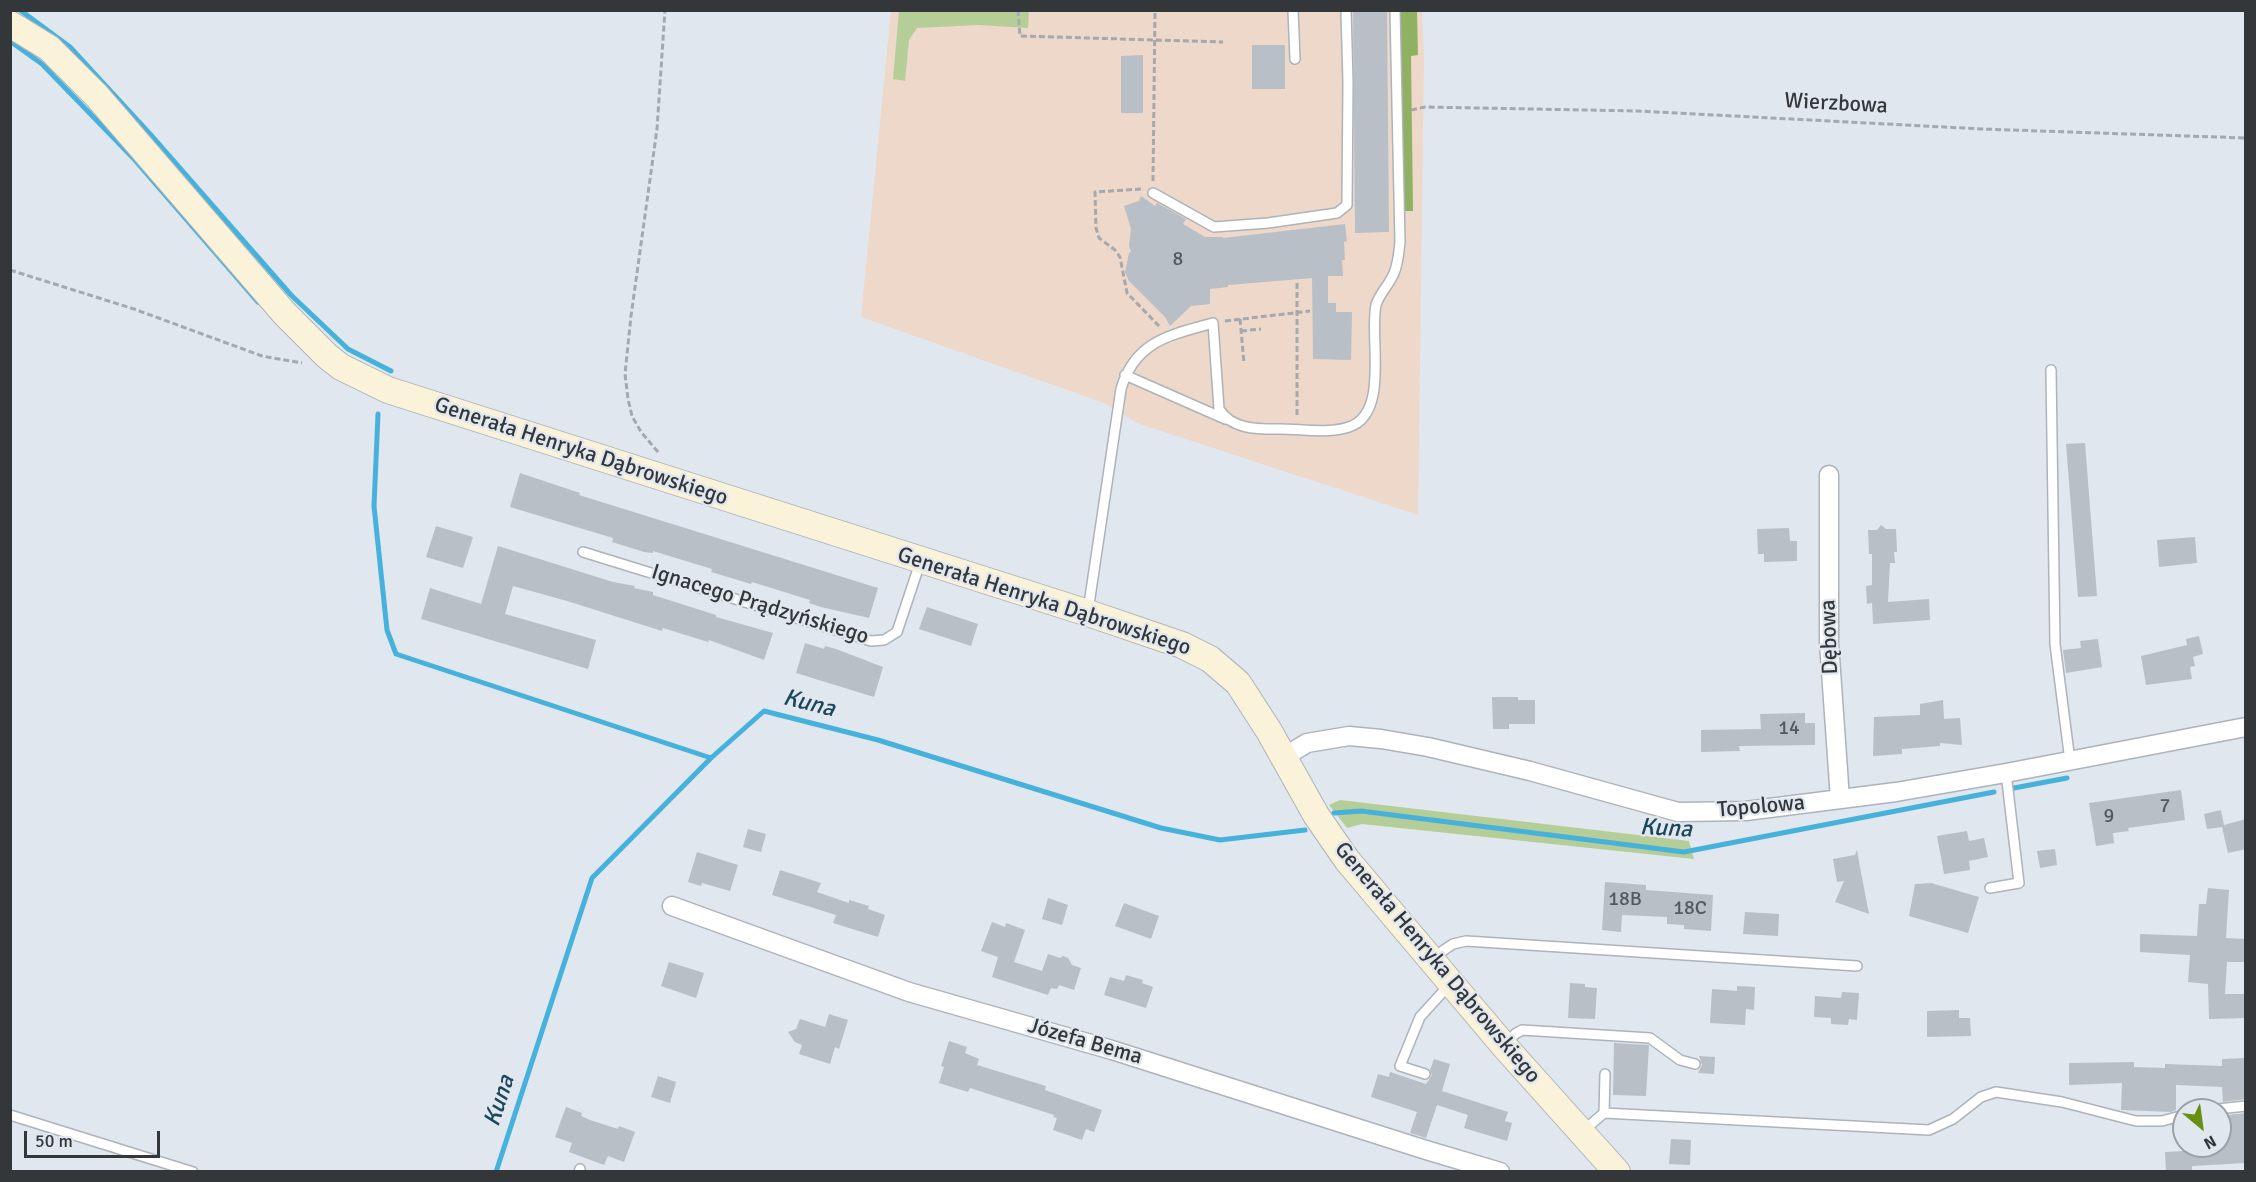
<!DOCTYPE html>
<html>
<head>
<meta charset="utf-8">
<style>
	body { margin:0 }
	#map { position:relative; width:2256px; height:1182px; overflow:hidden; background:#e1e7ef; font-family:Signika,sans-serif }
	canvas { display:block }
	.frame { position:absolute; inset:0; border:12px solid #34373a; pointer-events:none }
	.north { position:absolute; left:2172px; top:1098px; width:60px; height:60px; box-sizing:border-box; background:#e1e7ef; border:2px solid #9ca1a7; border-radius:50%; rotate:151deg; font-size:16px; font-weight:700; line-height:24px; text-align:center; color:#34373a }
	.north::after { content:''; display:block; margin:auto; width:21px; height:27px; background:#6a8d13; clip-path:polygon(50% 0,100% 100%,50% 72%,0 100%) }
	.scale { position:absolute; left:24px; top:1131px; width:136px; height:27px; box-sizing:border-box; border:3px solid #34373a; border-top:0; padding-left:8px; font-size:18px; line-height:21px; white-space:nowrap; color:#34373a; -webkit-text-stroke:4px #e1e7ef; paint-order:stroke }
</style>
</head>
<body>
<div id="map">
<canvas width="2256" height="1182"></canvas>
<div class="frame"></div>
<div class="north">N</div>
<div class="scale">50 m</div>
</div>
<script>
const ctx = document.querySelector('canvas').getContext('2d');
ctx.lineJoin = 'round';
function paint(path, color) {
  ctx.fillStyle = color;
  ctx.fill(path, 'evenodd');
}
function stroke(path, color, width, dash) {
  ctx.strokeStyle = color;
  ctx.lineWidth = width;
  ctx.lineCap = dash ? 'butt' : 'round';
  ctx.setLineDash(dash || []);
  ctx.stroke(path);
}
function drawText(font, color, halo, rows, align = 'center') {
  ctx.font = font + ' Signika,sans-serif';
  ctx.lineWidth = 4.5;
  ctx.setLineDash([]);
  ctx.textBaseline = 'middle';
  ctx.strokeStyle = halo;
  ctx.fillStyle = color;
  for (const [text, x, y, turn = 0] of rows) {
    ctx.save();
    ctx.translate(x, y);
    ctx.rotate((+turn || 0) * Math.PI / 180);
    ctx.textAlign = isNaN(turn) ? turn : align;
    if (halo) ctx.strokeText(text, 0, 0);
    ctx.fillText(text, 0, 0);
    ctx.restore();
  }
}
paint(new Path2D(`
	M891,11H1422L1424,55L1418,515L1137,423L1104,403L861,317Z`), '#edd8ca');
paint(new Path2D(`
	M899,11V10L1029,11L1028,28L978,25L917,28L909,40L905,81L893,79Z
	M1340,800L1689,841L1694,859L1362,824L1347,828L1329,805Z`), '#b5ce98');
paint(new Path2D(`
	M1398,11H1417L1418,55L1411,56L1413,211H1403V132Z`), '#8fb161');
stroke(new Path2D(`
	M20,10L70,47L150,134L291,295L348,349L391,371
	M10,41L42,64L135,160L258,302
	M378,414L374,506L387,630L396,654L711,758
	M2014,788L2067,778
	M1334,813L1361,811L1684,852L1994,792
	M496,1172L592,878L711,758L764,711L878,740L1161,828L1220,840L1305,830`), '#46b2db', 5);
paint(new Path2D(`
	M1353,10H1387L1389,232L1355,233Z
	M1252,45H1285V89H1252Z
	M1143,55V113H1121V56Z
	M1141,196L1155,206L1157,203L1186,219L1183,224L1205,237H1223V238L1345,224L1347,241L1344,242L1345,260H1342L1343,276H1328V303H1336V312H1352L1351,360L1313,359L1312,278L1228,285V287L1210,289V304L1191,306L1170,326L1165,317L1129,281L1125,272L1129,253L1131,252L1129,246L1131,229L1124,206L1139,201Z
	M2085,443L2097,596L2078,597L2066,444Z
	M520,473L580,493L579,495L878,588L869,618L821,607L809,603L810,600L752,582L751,584L711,572L712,569L653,551V553L644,552L612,542L613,538L510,507Z
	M1881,525L1886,529H1896L1897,552H1894L1895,563H1890L1888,602L1929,599L1930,620L1873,624L1872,603L1867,604L1866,586L1872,585V554H1869L1868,530H1877Z
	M436,526L473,537L463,568L426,557Z
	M1789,528L1790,541H1797V561L1764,562V554H1758L1757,529Z
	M2195,537L2197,563L2159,567L2157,540Z
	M498,546L613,582L635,586L634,588L653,592V595L716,615V617L773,633L764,660L709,640L708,642L663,628L662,631L567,601L513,586L505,614L596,640L588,669L421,619L430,588L481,604Z
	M927,607L978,624L971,646L919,629Z
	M2199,636L2203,654L2193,657L2195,666L2190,667L2192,679L2146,685L2141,656L2187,645L2186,639Z
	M2098,639L2102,667L2066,673L2063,650L2081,648L2080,641Z
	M805,643L824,649L825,646L836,649L883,667L874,697L796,673Z
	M1492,697H1518V700H1535V724H1509V729H1493Z
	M1943,700L1944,719L1960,718L1962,745L1940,743V746L1902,749V754L1873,756L1874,717L1920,715V704Z
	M1805,713V723H1815V745L1739,746L1740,751L1701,752V730L1761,729L1760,714Z
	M2181,790L2185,820L2128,828L2129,831L2113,833L2114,843L2096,846L2089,803Z
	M2221,810L2224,825L2246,819V849L2228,853L2222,827L2207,829L2204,814Z
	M748,829L766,834L761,852L743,847Z
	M1967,831L1969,841L1984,838L1988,857L1969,861L1970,870L1944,874L1937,836Z
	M2055,849L2057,865L2040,868L2037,851Z
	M1857,850L1860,867L1869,914L1835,902L1844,881L1837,882L1833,859L1855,855Z
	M697,852L738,865L730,891L702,883L701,886L688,882Z
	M780,870L821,883L817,892L849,903V900L869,906L868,909L885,915L878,937L833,923L836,915L772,895Z
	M1605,882L1646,885V890L1713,895L1711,931L1684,929V925L1667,924V917L1622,915L1621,932L1602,930Z
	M1931,883L1979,897L1968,933L1909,916L1915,884Z
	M2208,888L2229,890L2226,938L2246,939V962H2227L2225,994H2246V1018L2209,1019L2208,984L2188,982L2190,955L2140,952V934L2197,936L2199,904H2206Z
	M1048,898L1068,905L1062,925L1042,919Z
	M1124,903L1159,916L1151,939L1115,926Z
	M1745,912L1779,914L1778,936L1743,934Z
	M992,922L1005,927L1006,923L1025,930L1014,962L1042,971L1048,954L1060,958L1063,956L1068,958L1072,965L1081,968L1074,990L1059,985L1057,989L1051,988L1048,995L992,977L998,957L981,951Z
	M669,962L704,973L696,998L661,986Z
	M1126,975L1143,980L1142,983L1153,987L1146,1008L1104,995L1110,977L1124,981Z
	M1570,983L1585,984V987L1597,988L1595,1019L1568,1018Z
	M1737,986L1755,987L1754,1010L1746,1009L1745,1025L1710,1023L1712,989L1737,991Z
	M1842,992L1859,993L1857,1020L1849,1019L1848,1025L1831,1024V1018L1814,1017L1815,996L1841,998Z
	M1959,1010V1018H1970L1971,1036L1927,1037V1011Z
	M829,1014L848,1020L839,1049L835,1047L830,1064L799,1054L802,1045L795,1042L788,1032L796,1029L800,1019L825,1027Z
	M949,1041L967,1047L965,1053L979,1059L977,1065L1046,1086L1045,1090L1102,1110L1094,1132L1086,1129L1082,1140L1053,1130L1057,1118L1053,1117L1054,1115L970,1088L968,1092L939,1083L944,1067L941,1066Z
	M1614,1043L1649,1045L1646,1096L1613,1095Z
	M1699,1056L1715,1057L1714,1074L1698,1073L1702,1065Z
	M2246,1058V1099L2223,1102L2222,1087L2176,1085V1110L2171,1112L2121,1110L2122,1083L2069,1085V1063L2134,1062V1067L2165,1068V1064L2222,1066V1059Z
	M1434,1059L1450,1064L1442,1091L1508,1112L1505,1121L1512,1123L1507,1141L1464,1128L1468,1115L1437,1105L1426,1138L1410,1133L1417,1112L1371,1097L1378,1074L1389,1077L1390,1072L1426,1084L1432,1075L1430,1070Z
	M658,1076L676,1082L670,1103L651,1097Z
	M566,1107L582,1113L581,1116L590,1120L618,1129L619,1126L635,1132L624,1162L608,1156L604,1165L569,1152L572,1143L555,1137Z
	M2246,1113V1163L2192,1166V1172H2166L2165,1152L2220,1149V1116Z
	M1671,1139L1691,1140L1690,1165L1669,1164Z`), '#b8bfc6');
const lane = new Path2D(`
	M1293,10L1295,59
	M1153,193L1214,227L1268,223L1337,213L1347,205L1348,82L1346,10
	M2051,370L2055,644L2070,761
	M1125,375L1225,419
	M583,552L871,641L884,640L897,632L920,563
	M1088,611L1121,389C1135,341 1170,335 1213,323L1219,409C1232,430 1258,429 1280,429C1302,429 1328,434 1349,427C1390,414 1369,337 1376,305C1379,294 1390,284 1394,273C1398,264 1399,252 1400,242L1395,10
	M1990,888L2019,883L2006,773
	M1432,958L1453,944L1466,941L1857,966
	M1506,1045L1515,1034L1522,1030L1650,1038L1680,1060L1695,1064
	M1425,1074L1400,1066L1420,1017L1449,985
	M2209,1110L2246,1106
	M1604,1113L1929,1130L1953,1119L1981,1097L1996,1092L2062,1102L2136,1121H2162L2184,1115
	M10,1115L193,1172
	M1583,1131L1604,1113L1605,1074
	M579,1172L580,1169`);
const street = new Path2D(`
	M1829,475V643L1840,799
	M1284,757L1307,743L1349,736L1381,739L1428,747L1530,771L1678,812L1746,811L1896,792L2006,773L2246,727
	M672,906L909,992L1112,1050L1426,1150L1500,1172`);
const secondary = new Path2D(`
	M10,24L49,48L97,96L285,314L327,356L341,367L388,390L1088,613L1182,645L1210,659L1238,683L1269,731L1316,815L1347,860L1505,1047L1617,1172`);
stroke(lane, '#adb3ba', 12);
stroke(street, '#adb3ba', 21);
stroke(secondary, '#adb3ba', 28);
stroke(new Path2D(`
	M1018,10L1020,36L1223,42
	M1411,110L1425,107L1638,111L1982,129L2246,138
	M1153,181L1155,10
	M1141,189L1095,192L1096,228L1099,238L1115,250L1120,257L1127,293L1159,326
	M10,270L134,309L262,356L302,363
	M1297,283V418
	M1240,319L1244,363
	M1225,321L1310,311
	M1241,331L1261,329
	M658,452L641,432L632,416L628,399L625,374L631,316L657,129L665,10`), '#a4a9af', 3, [6, 3]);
stroke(lane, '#fff', 9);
stroke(street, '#fff', 18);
stroke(secondary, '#faf3da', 26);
drawText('20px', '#55595d', null, [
	["8",1178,260],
	["14",1789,729],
	["7",2165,807],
	["9",2109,817],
	["18B",1625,900],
	["18C",1690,909]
]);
drawText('22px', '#34373a', '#e1e7ef', [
	["Wierzbowa",1836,104,3],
	["Generała Henryka Dąbrowskiego",581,452,18],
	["Generała Henryka Dąbrowskiego",1044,602,18],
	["Ignacego Prądzyńskiego",760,605,17],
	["Dębowa",1830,637,-92],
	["Topolowa",1761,807,-5],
	["Generała Henryka Dąbrowskiego",1437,963,50],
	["Józefa Bema",1085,1042,16]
]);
drawText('italic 24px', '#1a485a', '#e1e7ef', [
	["Kuna",809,704,14],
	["Kuna",1666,829,3],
	["Kuna",500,1101,-72]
]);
</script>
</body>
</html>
